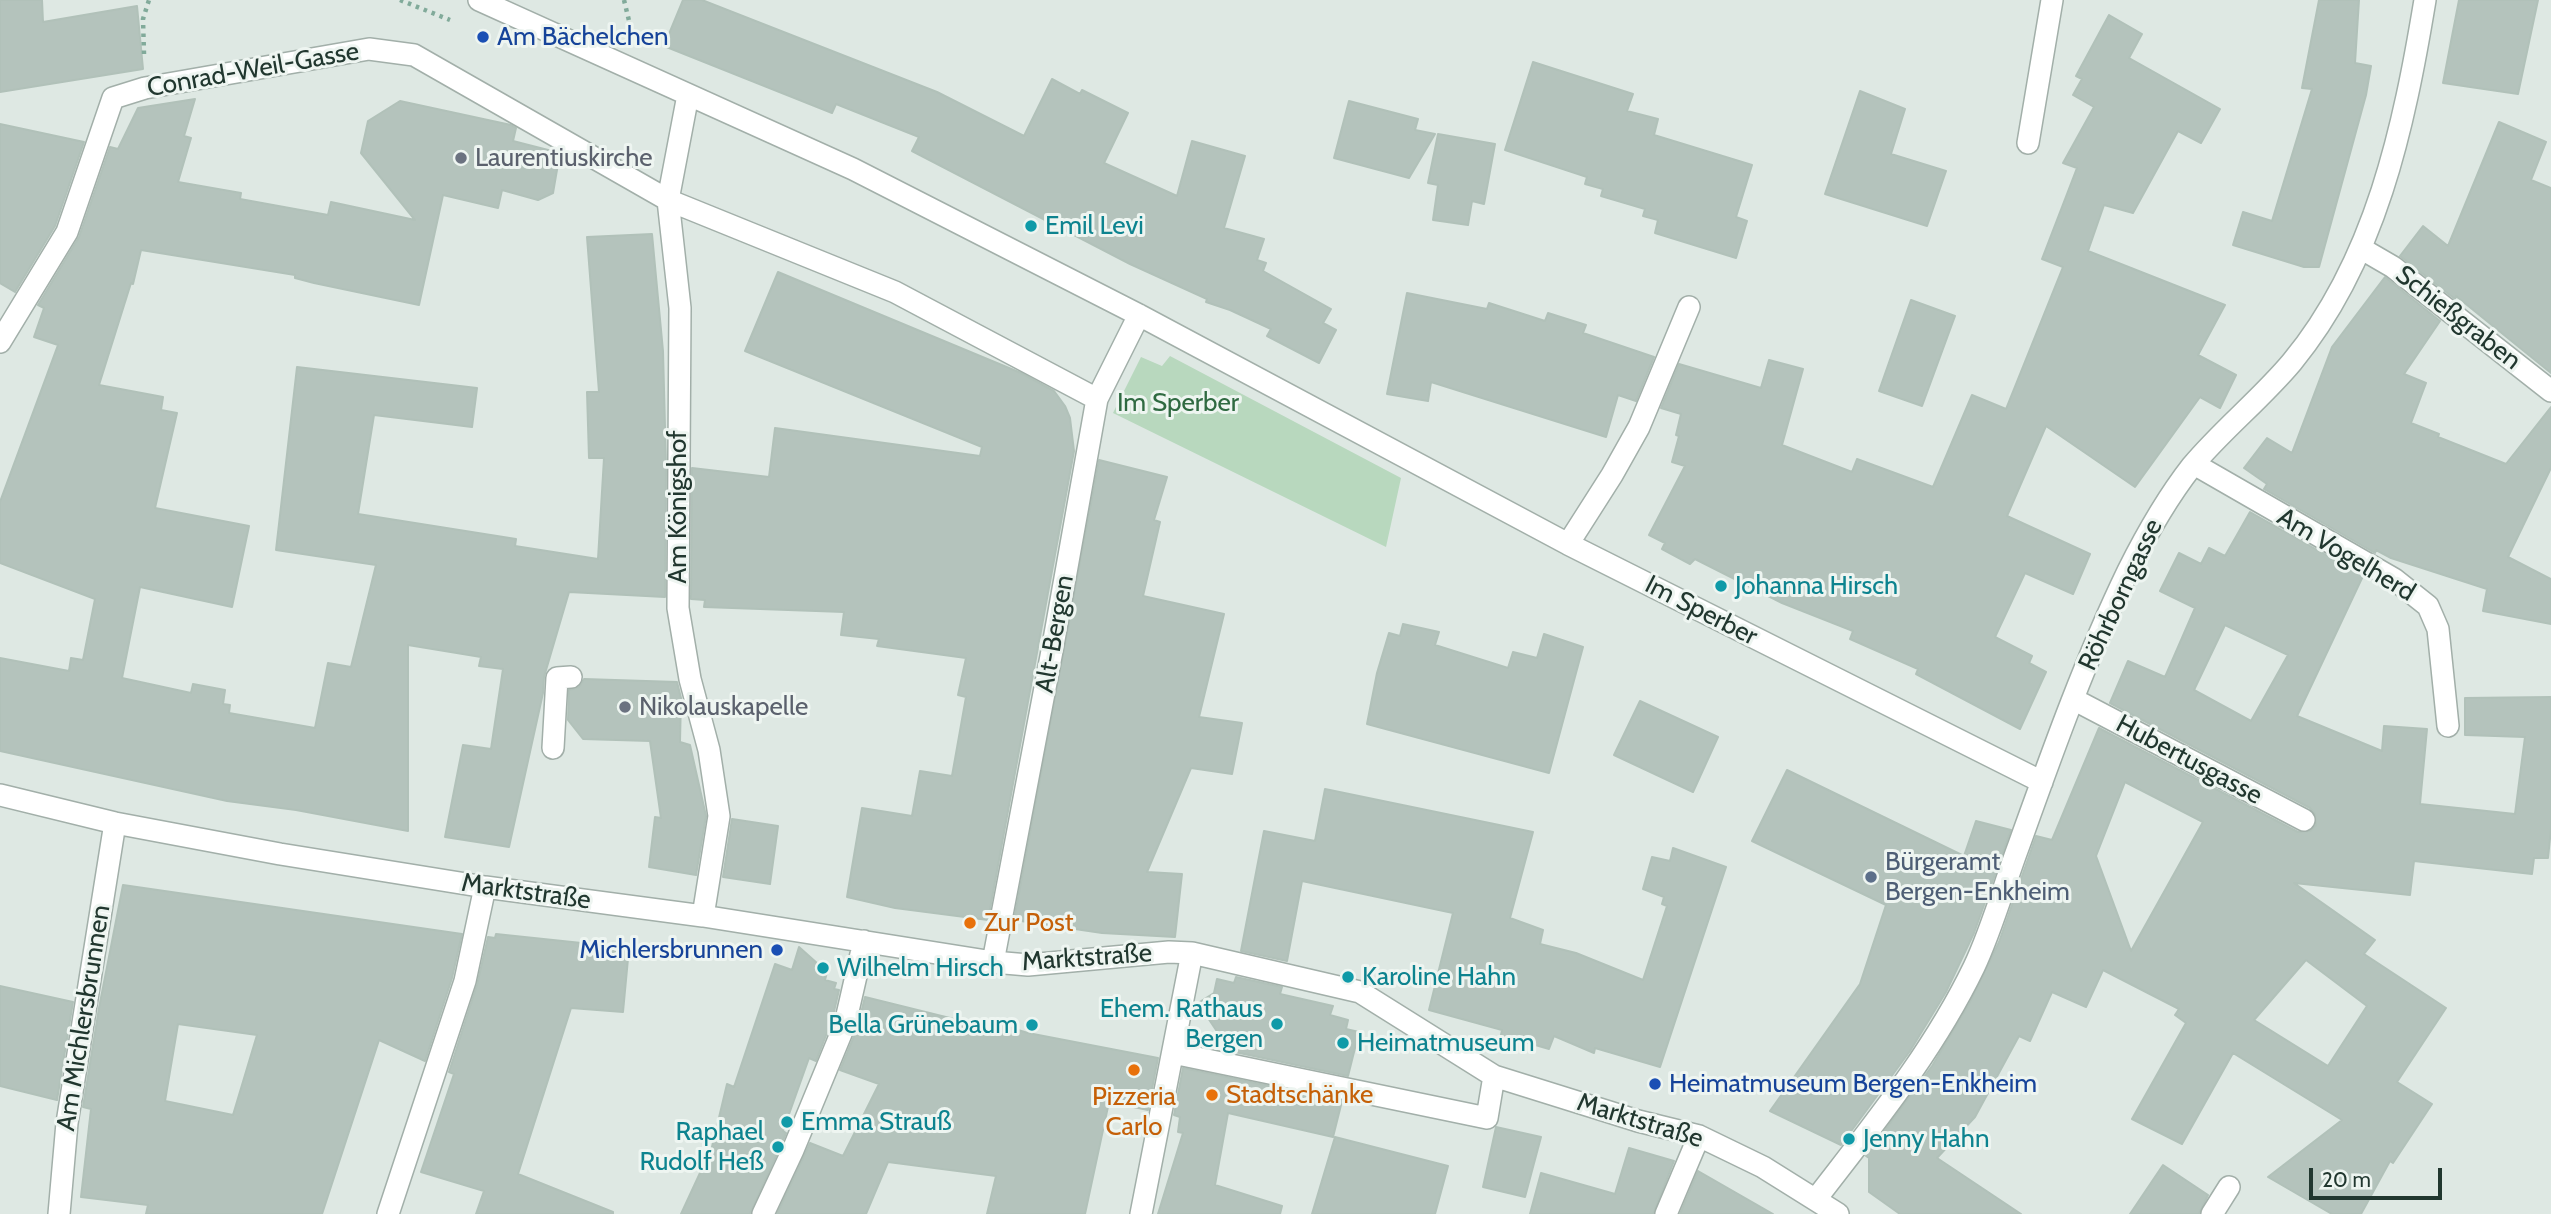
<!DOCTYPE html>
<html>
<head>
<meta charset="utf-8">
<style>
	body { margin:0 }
	#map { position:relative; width:2551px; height:1214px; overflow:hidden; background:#dee8e3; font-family:Cabin,sans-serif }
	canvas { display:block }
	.scale { position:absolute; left:2309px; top:1168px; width:133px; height:32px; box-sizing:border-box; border:4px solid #21372f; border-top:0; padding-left:9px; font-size:21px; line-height:24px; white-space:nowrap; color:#21372f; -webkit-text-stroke:5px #eef5f1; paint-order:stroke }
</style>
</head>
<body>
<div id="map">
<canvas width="2551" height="1214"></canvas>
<div class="scale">20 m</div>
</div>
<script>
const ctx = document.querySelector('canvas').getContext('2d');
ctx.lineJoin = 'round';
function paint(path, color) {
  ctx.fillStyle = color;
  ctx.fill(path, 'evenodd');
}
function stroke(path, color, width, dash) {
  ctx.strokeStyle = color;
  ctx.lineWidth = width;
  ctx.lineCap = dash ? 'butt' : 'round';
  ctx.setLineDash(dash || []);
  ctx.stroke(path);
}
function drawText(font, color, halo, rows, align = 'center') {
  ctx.font = font + ' Cabin,sans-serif';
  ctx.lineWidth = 6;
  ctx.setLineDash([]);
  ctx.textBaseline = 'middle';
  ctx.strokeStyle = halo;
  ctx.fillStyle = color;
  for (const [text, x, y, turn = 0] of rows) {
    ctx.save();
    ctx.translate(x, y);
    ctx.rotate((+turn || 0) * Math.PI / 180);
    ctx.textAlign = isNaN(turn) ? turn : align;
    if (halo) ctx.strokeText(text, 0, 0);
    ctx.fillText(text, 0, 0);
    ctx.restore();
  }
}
paint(new Path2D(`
	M1170,356L1401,478L1386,547L1113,413L1141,357L1162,366Z`), '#b8d8be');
const building = new Path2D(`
	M0,0H42L43,22L137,6L143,69L0,92Z
	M683,0H702L937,92L1024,136L1052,79L1080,94L1082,90L1128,113L1104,163L1177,196L1192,141L1245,156L1224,228L1264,239L1257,260L1266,263L1263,271L1331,309L1323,323L1336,330L1319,363L1267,336L1271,329L1230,310L1206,302L1207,299L1130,264L912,151L919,137L836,104L832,113L664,46Z
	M2319,0H2359L2355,63L2371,66L2366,95L2319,267H2304L2233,245L2243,212L2272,221L2312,89L2302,88Z
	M2459,0H2538L2518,94L2443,83Z
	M2109,15L2142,34L2129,58L2220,109L2201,143L2178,131L2133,213L2104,205L2088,251L2225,305L2198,355L2236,375L2220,408L2200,397L2135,487L2046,426L2007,516L2090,554L2073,594L2025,573L1995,637L2032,656L2029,663L2046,672L2020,729L1916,674L1918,669L1850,639L1853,631L1782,603L1695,559L1690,564L1662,549L1665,543L1649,535L1685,466L1672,462L1679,436L1676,435L1681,414L1661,408L1679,364L1761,388L1769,360L1803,369L1782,445L1852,472L1857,459L1933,487L1972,395L2006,409L2063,267L2042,259L2077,168L2063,163L2094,107L2073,95L2082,79L2076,76Z
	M1533,62L1633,94L1627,111L1658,119L1654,135L1752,165L1736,217L1747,221L1736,258L1655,233L1658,220L1643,216L1645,209L1601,196L1603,189L1585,184L1587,177L1505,150Z
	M1860,91L1905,109L1891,154L1946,171L1927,226L1825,194Z
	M195,99L184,136L191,138L178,182L241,193L240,199L328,215L331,202L415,220L361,153L368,121L400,101L511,125L516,128L513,141L552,151L558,164L553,193L538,200L502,190L498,208L443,195L419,305L314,283L295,278V275L141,250L133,284L131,283L99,385L163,397L161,410L177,413L155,508L249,526L232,607L140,587L122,678L191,693L193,684L225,690L223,704L230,705L229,713L315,728L328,663L351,667L376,565L276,550L297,367L477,388L472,427L374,415L358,514L516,539L515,546L598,559L604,458H589L587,392H599L587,237L652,234L663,351L666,465L665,597L569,592L544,677L543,693L509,847L445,837L463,745L491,749L503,669L479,666L481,657L408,645V831L296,810L227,801L0,751V658L69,671L71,658L83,660L95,599L0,563V502L58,345L34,337L44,308L38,305L79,237L110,147L118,149L138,108Z
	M1349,101L1418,119L1415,130L1435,134L1409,178L1334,158Z
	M2499,122L2546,142L2531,180L2551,188V373L2456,296L2455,299L2400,256L2423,226L2448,246Z
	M0,124L84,142L55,226L15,292L0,283Z
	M1438,134L1495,144L1484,204L1472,201L1468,225L1433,220L1438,185L1428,183Z
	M778,272L1021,373L1054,391L1065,406L1070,418L1074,451L988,920L895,908L847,897L862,808L912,816L920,771L952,776L966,697L958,695L966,658L877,646L879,639L841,635L844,612L704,607L705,600L691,599L692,468L769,477L775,428L980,456L982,447L745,351Z
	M2385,277L2440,321L2404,374L2426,383L2411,423L2439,434L2438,437L2506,464L2551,407V468L2508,557L2551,579V624L2483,611L2487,589L2391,558L2376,550L2375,553L2264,489L2267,484L2244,468L2267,438L2292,453L2332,347Z
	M1407,293L1487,309L1489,303L1545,321L1548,313L1586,325L1583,333L1654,357L1636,401L1618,395L1606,437L1431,382L1428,401L1387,394Z
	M1911,300L1955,316L1922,406L1879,391Z
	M1099,460L1167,477L1154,520L1160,522L1143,596L1224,614L1199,717L1242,723L1232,774L1191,768L1147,872L1182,874L1175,937L1102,933L1014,920Z
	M2250,512L2363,576L2297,716L2382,751L2384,726L2427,729L2420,804L2515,814L2525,737L2465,735V698L2551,697V829L2548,858H2534L2532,874L2414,861L2410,895L2294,883L2375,940L2364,954L2446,1008L2397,1082L2432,1104L2393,1163L2390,1161L2361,1214H2332L2268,1177L2342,1120L2233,1053L2182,1144L2132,1119L2186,1023L2175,1015L2179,1009L2103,970L2086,1007L2052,992L2030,1041L2019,1036L1975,1117L1937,1158L2021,1214H1900L1869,1192V1158L1866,1156L1932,1066L1969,1004L1999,942L2036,836L2052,840L2099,728L2298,832L2310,831L2316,825L2315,814L2310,808L2110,703L2128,661L2165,677L2195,608L2160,591L2179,553L2201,564L2209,548L2225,556ZM2225,625L2288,655L2251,721L2194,690ZM2125,782L2203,822L2131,951L2096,856ZM2306,960L2367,1006L2328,1066L2254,1020Z
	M1403,624L1439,632L1435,645L1508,668L1513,652L1537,658L1544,634L1583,647L1549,773L1367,724L1377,673L1389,633L1400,636Z
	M584,679L677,682L681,698L680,742L690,745L706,816L696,875L649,867L655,817L661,818L650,741L583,739L568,720L569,690L579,687Z
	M1640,701L1718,737L1693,792L1614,755Z
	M1787,770L1964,856L1976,821L2011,830L1974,933L1946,992L1910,1051L1841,1145L1770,1111L1860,984L1886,905L1752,841Z
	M1325,789L1533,832L1510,918L1543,930L1540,944L1576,953L1643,980L1667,906L1662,904L1664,897L1643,889L1652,857L1670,861L1673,848L1726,867L1660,1067L1595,1048L1594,1053L1554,1036L1549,1049L1501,1035L1502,1030L1429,1010L1453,913L1302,881L1287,961L1241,951L1264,831L1315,841Z
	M732,819L778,826L770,884L723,877Z
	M123,885L462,934L452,978L425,1061L379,1040L322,1214H146L148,1205L81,1197L91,1109L83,1107L99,1008ZM178,1024L257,1035L233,1115L165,1101Z
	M496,934L629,948L623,1012L571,1008L518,1174L613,1212V1214H476L484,1191L421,1172L454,1074L449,1072L477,985L488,937L495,938Z
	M799,947L827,972L825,980L836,983L834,989L839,990L832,1020L816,1061L809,1058L783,1131L786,1133L781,1145L750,1214H681L712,1147L727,1084L734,1087L775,964L792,970Z
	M1236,977L1282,987L1280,994L1333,1006L1330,1015L1348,1020L1346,1029L1359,1032L1348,1076L1230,1051L1198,1003L1214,993L1217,979L1234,983Z
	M0,986L73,1002L57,1100L0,1086Z
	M865,997L966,1022L988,1021L1028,1033L1158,1058L1148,1110L1109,1102L1085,1214H987L996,1176L888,1162L866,1214H777L810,1143L843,1156L879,1084L840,1070L857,1029Z
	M1183,1068L1342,1101L1333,1137L1228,1113L1215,1185L1282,1206L1280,1214H1158L1183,1133L1178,1132L1180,1117L1174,1115Z
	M1496,1127L1541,1137L1525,1197L1483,1187Z
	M1335,1137L1448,1166L1435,1214H1312Z
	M1629,1148L1674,1161L1653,1214H1530L1541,1173L1615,1194Z
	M2163,1165L2208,1195L2199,1214H2130Z
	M1698,1171L1773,1214H1680Z`);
paint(building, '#b4c3bc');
stroke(building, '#b1c1b9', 2);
const minor = new Path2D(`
	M479,0L853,169L1139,315L1568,544L2042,782
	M688,95L668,200L680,308L678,608L690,679L709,750L719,816L703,916
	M2028,143L2052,0
	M2362,249L2393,267L2551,391
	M0,342L67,232L113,98L145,88L369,49L414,55L668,200L895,292L1097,399
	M2194,464L2394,579L2428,606L2438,629L2448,726
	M1568,544L1612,475L1639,427L1689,307
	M2073,699L2304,820
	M553,748L557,678L571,677
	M0,795L115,823L280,854L485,887L703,916L993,962L1028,965L1169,952L1192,953L1360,992L1494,1076L1638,1121L1699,1136L1763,1167L1838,1214
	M993,962L1052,651L1097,399L1139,315
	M1173,1053L1487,1118L1494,1076
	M1816,1199C1873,1125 1933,1052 1974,967C1992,929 2004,885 2019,845C2052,753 2085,660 2128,571C2146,535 2167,498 2192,466C2223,429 2261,399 2292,362C2376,260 2404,127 2425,0
	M59,1214L67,1123L115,823
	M388,1214L465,981L485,887
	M763,1214L793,1150L845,1024L864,941
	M1141,1214L1192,953
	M1666,1214L1699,1136
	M2212,1214L2229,1187`);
stroke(minor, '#a2afa9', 24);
stroke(new Path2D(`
	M400,0L450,20
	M624,0L632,33
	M144,54L143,19L149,0`), '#81aa9a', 4.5, [3.5, 5]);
stroke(minor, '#fff', 21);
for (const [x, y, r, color] of [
	[483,37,7,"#1a4fb4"],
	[461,158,7,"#6b7280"],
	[1031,226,7,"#0f9aa8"],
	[1721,586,7,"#0f9aa8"],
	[625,707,7,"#6b7280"],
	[1871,877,7,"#5c6f8a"],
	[970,923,7,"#e8710a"],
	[777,950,7,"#1a4fb4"],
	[823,968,7,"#0f9aa8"],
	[1348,977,7,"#0f9aa8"],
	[1277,1024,7,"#0f9aa8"],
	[1032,1025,7,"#0f9aa8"],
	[1343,1043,7,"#0f9aa8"],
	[1134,1070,7,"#e8710a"],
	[1655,1084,7,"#1a4fb4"],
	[1212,1095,7,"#e8710a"],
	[787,1122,7,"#0f9aa8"],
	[1849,1139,7,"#0f9aa8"],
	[778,1147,7,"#0f9aa8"]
]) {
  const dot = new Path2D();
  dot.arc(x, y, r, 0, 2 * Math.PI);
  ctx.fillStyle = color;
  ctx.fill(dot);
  stroke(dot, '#eef5f1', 2.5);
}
drawText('26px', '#164399', '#eef5f1', [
	["Am Bächelchen",497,37],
	["Michlersbrunnen",763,950,"right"],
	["Heimatmuseum Bergen-Enkheim",1669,1084]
], 'left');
drawText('26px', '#21372f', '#eef5f1', [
	["Conrad-Weil-Gasse",253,70,-10],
	["Schießgraben",2458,318,38],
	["Am Königshof",678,507,-90],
	["Am Vogelherd",2346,555,31],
	["Röhrborngasse",2121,595,-65],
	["Im Sperber",1701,611,27],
	["Alt-Bergen",1055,634,-80],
	["Hubertusgasse",2189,760,28],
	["Marktstraße",526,892,8],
	["Marktstraße",1087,958,-4],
	["Am Michlersbrunnen",84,1018,-81],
	["Marktstraße",1640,1121,17]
]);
drawText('26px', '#5b616d', '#eef5f1', [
	["Laurentiuskirche",475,158],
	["Nikolauskapelle",639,707]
], 'left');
drawText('26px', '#0d838f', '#eef5f1', [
	["Emil Levi",1045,226],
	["Johanna Hirsch",1735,586],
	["Wilhelm Hirsch",837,968],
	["Karoline Hahn",1362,977],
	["Ehem. Rathaus",1263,1009,"right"],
	["Bergen",1263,1039,"right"],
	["Bella Grünebaum",1018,1025,"right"],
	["Heimatmuseum",1357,1043],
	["Emma Strauß",801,1122],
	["Raphael",764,1132,"right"],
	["Rudolf Heß",764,1162,"right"],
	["Jenny Hahn",1863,1139]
], 'left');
drawText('26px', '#2f6a41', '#eef5f1', [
	["Im Sperber",1178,403]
]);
drawText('26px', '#4e5e75', '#eef5f1', [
	["Bürgeramt",1885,862],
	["Bergen-Enkheim",1885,892]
], 'left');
drawText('26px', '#c56008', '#eef5f1', [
	["Zur Post",984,923],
	["Stadtschänke",1226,1095],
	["Pizzeria",1134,1097,"center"],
	["Carlo",1134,1127,"center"]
], 'left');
</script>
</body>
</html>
